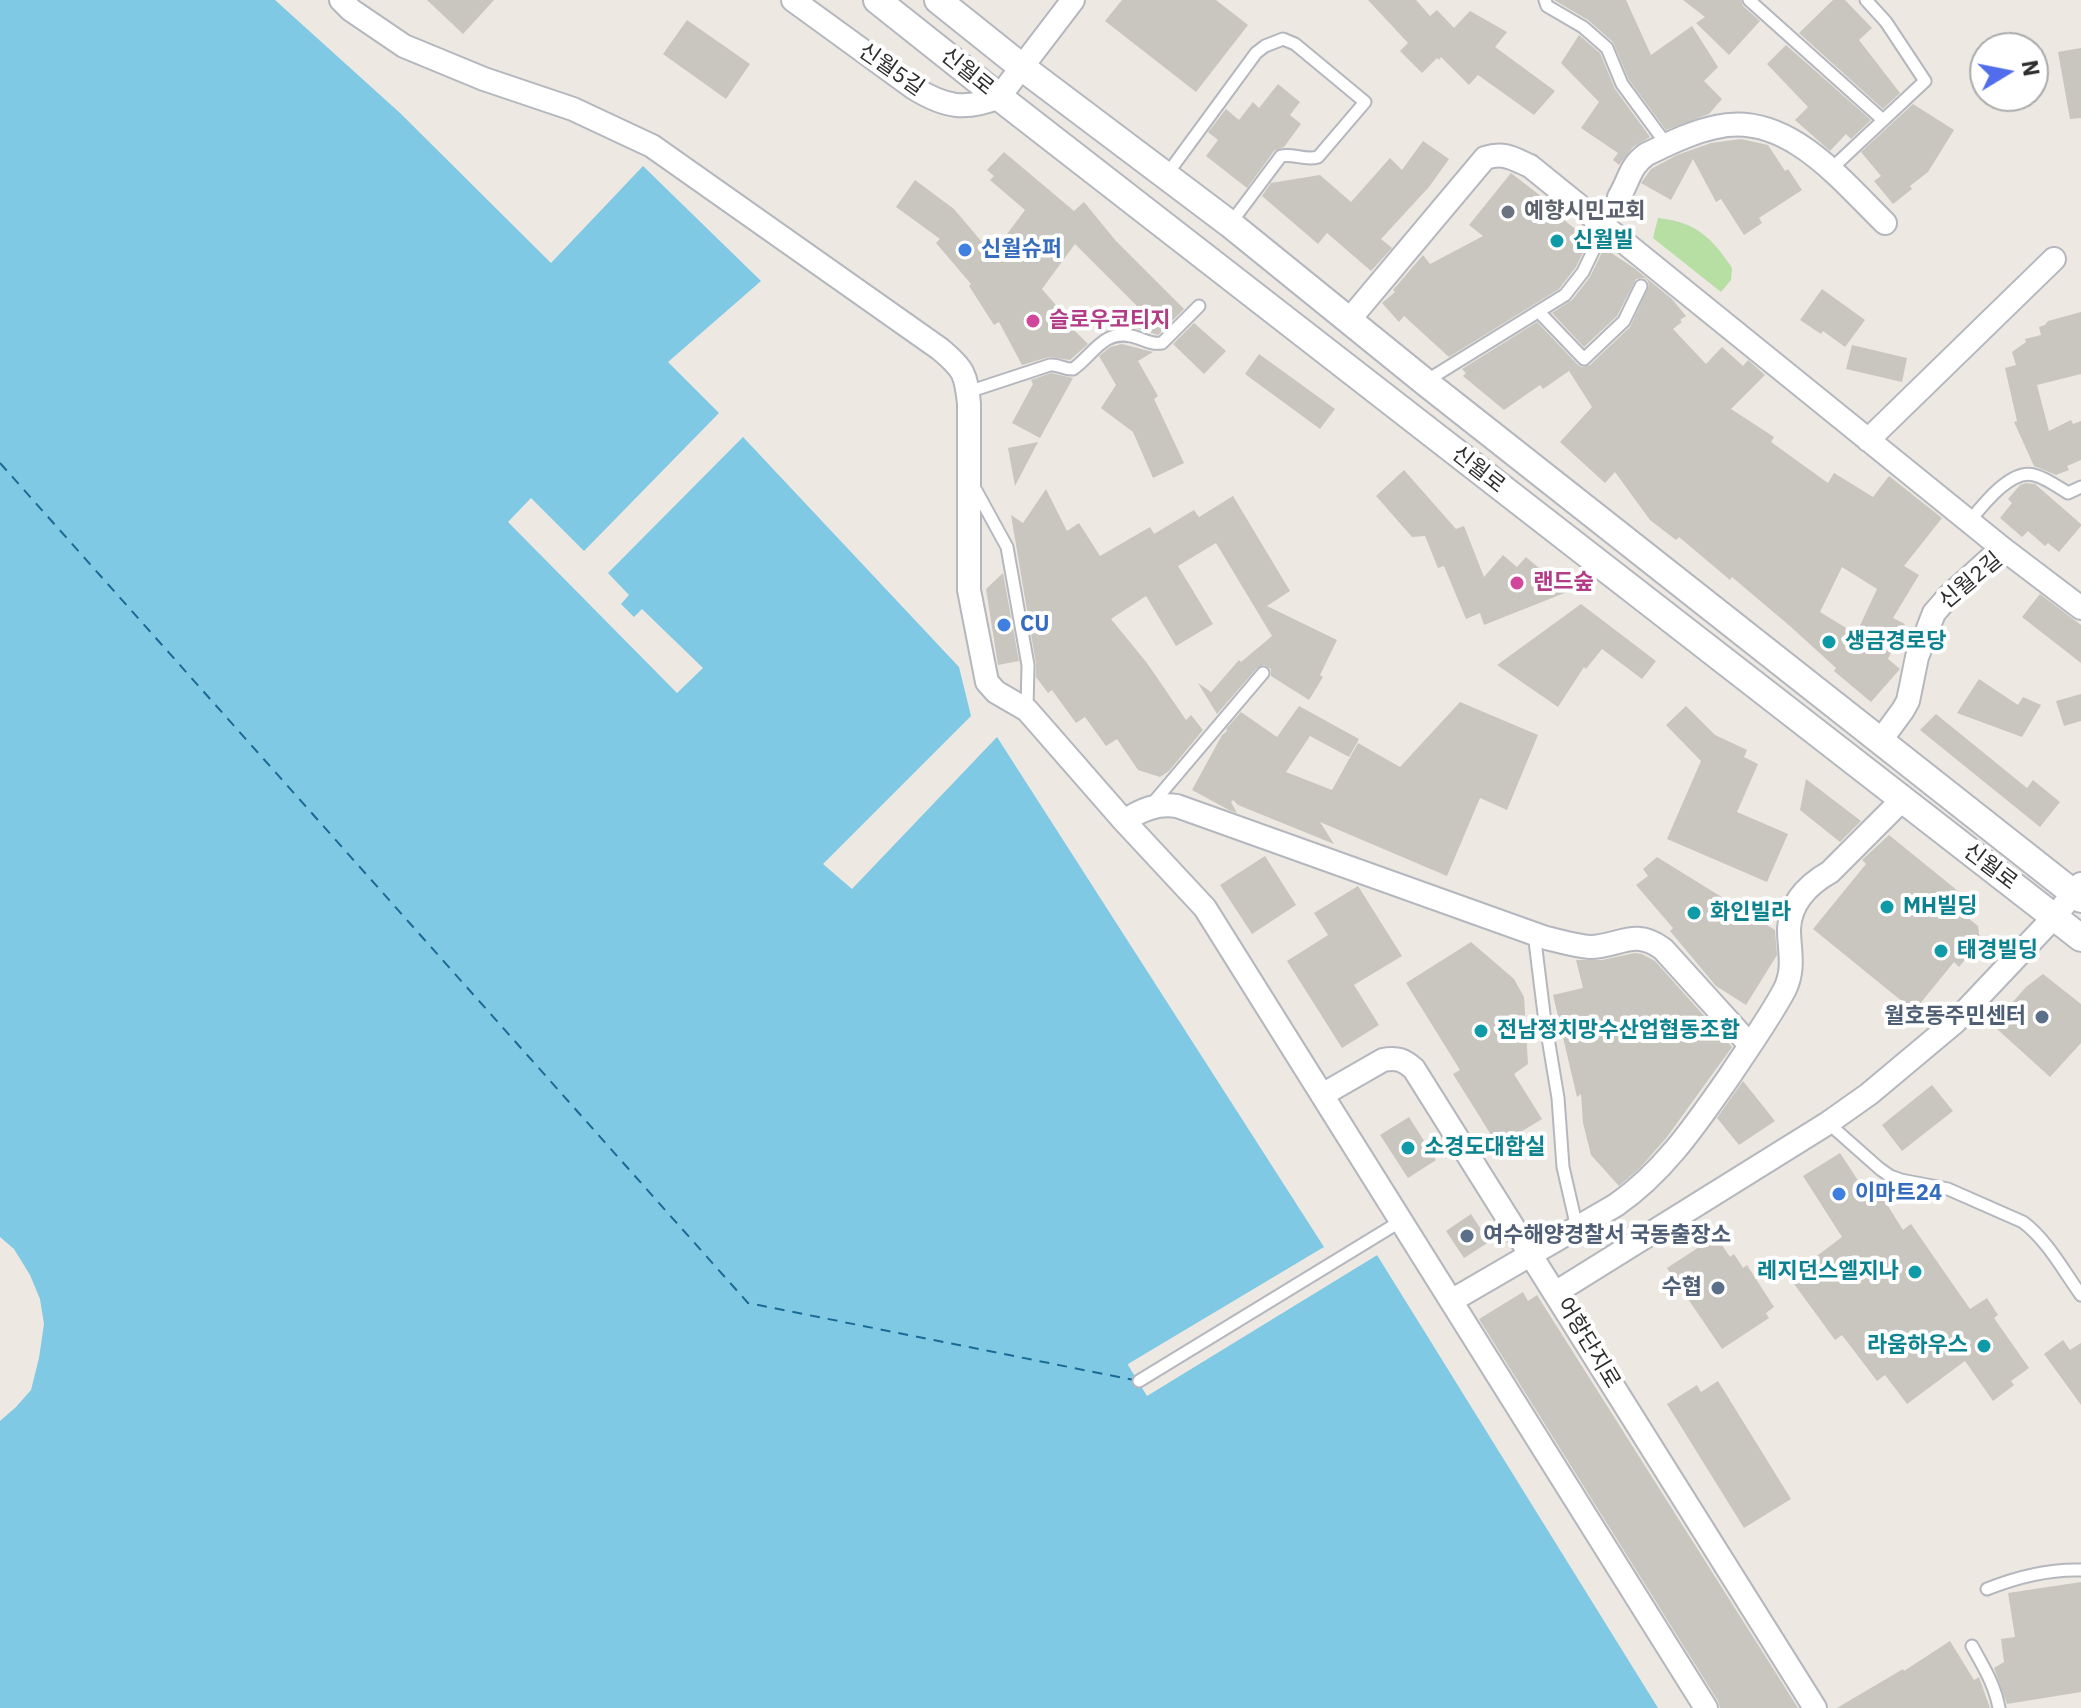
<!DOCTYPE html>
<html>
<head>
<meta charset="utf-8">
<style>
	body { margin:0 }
	#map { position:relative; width:2081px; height:1708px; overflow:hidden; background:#ede8e1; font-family:"IBM Plex Sans",sans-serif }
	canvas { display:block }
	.north { position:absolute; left:1969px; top:32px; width:80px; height:80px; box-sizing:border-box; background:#fff; border:2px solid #ababab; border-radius:50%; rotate:80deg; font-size:22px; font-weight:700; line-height:32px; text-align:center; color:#2d2d2d }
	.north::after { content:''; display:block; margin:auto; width:28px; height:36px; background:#516deb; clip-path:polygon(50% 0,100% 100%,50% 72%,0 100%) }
</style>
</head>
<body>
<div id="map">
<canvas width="2081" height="1708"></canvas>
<div class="north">N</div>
</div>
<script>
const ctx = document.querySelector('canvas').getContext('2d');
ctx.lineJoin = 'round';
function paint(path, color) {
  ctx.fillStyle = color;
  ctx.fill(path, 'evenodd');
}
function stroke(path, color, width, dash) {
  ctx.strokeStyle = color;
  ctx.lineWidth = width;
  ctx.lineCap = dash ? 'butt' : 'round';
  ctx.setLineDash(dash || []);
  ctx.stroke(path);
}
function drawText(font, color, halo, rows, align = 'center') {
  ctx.font = font + ' "IBM Plex Sans","Noto Sans KR",sans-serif';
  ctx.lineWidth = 8;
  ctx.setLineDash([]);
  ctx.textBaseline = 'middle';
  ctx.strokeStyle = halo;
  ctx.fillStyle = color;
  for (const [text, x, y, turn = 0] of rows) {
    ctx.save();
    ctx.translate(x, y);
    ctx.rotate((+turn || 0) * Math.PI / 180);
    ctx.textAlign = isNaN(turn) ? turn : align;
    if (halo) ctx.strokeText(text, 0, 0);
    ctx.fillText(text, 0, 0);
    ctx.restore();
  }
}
paint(new Path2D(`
	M1658,218C1696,222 1712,238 1732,268L1731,280L1721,292L1653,238Z`), '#b7dea3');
paint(new Path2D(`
	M0,0H275L400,113L551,263L643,166L761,281L668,362L719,413L584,551L531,498L508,522L677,693L703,668L642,609L634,617L621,604L629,595L608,573L743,437L959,667L971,716L823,864L852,889L997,737L1324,1247L1128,1364L1148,1395L1377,1255L1658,1708H0V1421L16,1407L31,1390L39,1358L44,1324L40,1299L30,1275L14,1249L0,1237Z`), '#7fc9e5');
paint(new Path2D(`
	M1328,1245L1326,1250L1133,1366L1149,1390L1374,1252L1377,1255L1147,1396L1128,1365Z`), '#ede8e1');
stroke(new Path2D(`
	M0,463L748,1303L1134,1380`), '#1a6a95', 2, [10, 8]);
paint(new Path2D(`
	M427,0H494L463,34Z
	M1122,0H1216L1248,25L1196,92L1105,21Z
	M1368,0H1416L1430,16L1437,10L1454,28L1470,11L1507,32L1495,47L1555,91L1534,115L1478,75L1469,85L1441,57L1439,60L1437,58L1422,73L1400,51L1408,43Z
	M1554,0H1626L1651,55L1692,26L1718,67L1704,81L1722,99L1709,114L1666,130L1629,80L1613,42L1588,20Z
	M1683,0H1741L1743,6L1760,21L1729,55L1696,23L1705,17Z
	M1833,0H1845L1872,28L1859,40L1900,93L1883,109L1799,33Z
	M687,20L750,64L726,99L663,54Z
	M1579,35L1600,53L1615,89L1650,137L1633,147L1619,165L1613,160L1618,153L1581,128L1599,102L1561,63Z
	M1786,45L1871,120L1851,139L1846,134L1830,151L1795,120L1808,107L1767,64Z
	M2081,48V118L2070,119L2058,52Z
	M1278,84L1300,102L1290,115L1301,124L1284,147L1274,151L1247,188L1206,156L1218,140L1208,132L1226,109L1239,120L1253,102L1259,108Z
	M1913,104L1954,130L1928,172L1910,186L1912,189L1893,204L1874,181L1881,176L1861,152Z
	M1741,139L1768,145L1785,171L1788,169L1802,190L1759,218L1762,223L1744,235L1721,199L1716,202L1693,159L1671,200L1641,183L1651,169L1677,155L1711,143Z
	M1423,141L1449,159L1429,187L1381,239L1392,248L1371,271L1327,233L1318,244L1262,196L1271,183L1320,175L1351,202L1390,158L1402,170Z
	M1004,152L1074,211L1084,202L1116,241L1184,309L1158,335L1135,328L1140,325L1130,315L1138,307L1075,244L1042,289L1061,311L1058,314L1088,344L1070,360L1049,357L1022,365L999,322L994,325L969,286L971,284L936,243L940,239L896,207L915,180L954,209L992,254L1025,210L990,180L994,176L987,170Z
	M1511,173L1546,200L1543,203L1589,240L1576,267L1559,289L1449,357L1404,316L1399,322L1382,303L1395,292L1393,290L1423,255L1430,264L1483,236L1469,225Z
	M1603,250L1606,253L1607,250L1634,268L1672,299L1686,316L1680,320L1682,322L1673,329L1706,364L1722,347L1743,366L1748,360L1765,375L1731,409L1774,437L1771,442L1828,483L1834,473L1873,497L1889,476L1942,518L1904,566L1919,575L1893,618L1905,624L1888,659L1900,669L1871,702L1834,671L1836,668L1791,627L1732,577L1730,580L1679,537L1676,540L1650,520L1615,472L1605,483L1560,442L1592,407L1569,371L1543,389L1540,385L1504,410L1463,376L1466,373L1462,369L1537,322L1578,365L1582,367L1590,365L1630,327L1649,286L1648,281L1644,278L1636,279L1617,316L1584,347L1552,313L1572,300L1590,277ZM1842,567L1877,589L1856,634L1820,612Z
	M1822,289L1865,320L1845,347L1823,331L1821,334L1800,320Z
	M2081,312V374L2037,385L2049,431L2071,420L2073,424L2081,421V460L2067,466L2069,470L2056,475L2034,466L2014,422L2017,421L2005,368L2016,365L2012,352L2026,342L2025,339L2041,335L2039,327L2045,325L2048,321Z
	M1194,323L1226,351L1204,374L1173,344Z
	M1122,344L1153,352L1138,361L1158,396L1154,399L1184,463L1153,478L1133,432L1101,408L1116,385L1099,356L1110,347Z
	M1852,345L1907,358L1902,382L1846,369Z
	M1259,354L1335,409L1320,429L1245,374Z
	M1051,373L1073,378L1040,438L1012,423L1033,384L1031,380Z
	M1038,442L1015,486L1008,448Z
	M1404,470L1456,529L1464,526L1484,577L1503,555L1517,567L1526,557L1567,592L1484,625L1480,613L1466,619L1444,566L1438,568L1425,536L1412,537L1376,496Z
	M2026,483L2035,484L2081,524V526L2059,552L2048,543L2045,546L2028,531L2022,537L2000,518L2012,503L2008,499L2020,485Z
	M1046,489L1067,531L1079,523L1100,556L1150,527L1154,534L1194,510L1199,517L1233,496L1290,591L1267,606L1337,640L1320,675L1323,677L1309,700L1271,676V669L1264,665L1257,668L1217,714L1198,683L1211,692L1239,660L1241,662L1272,636L1216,543L1178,566L1213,624L1176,646L1146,596L1111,619L1147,663L1186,720L1191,715L1203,730L1169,771L1160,777L1138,770L1117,739L1106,746L1085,717L1076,723L1052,690L1048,693L1036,677V664L1011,515L1023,523Z
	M1003,573L1019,661L998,665L986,589Z
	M2040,594L2081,625V663L2022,617Z
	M1581,604L1656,661L1642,679L1602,649L1586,669L1584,667L1558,707L1497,665Z
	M1979,679L2018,705L2023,697L2041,705L2022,737L1957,713Z
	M2081,694V721L2064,726L2056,701Z
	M1460,702L1538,735L1507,810L1480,798L1447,876L1320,822L1334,844L1238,805L1233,800L1231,802L1237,813L1229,810L1192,790L1222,735L1227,731L1226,729L1241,712L1277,737L1299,706L1359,739L1349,757L1310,736L1286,772L1332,790L1358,743L1400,767Z
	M1686,706L1715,735L1747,750L1744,757L1758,764L1737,812L1788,834L1767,882L1667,839L1701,761L1666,725Z
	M1936,714L2027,788L2033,780L2060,802L2040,827L1920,730Z
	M1806,779L1861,821L1840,842L1800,810Z
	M1889,835L1958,891L1948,902L1978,926L1980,941L1959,967L1954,962L1914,1011L1813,929L1866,864L1862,860Z
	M1265,856L1296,905L1252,934L1220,885Z
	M1657,857L1775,930L1777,955L1746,1005L1716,986L1670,931L1673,928L1636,885L1648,876L1643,869Z
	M1358,886L1402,956L1354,985L1379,1025L1342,1048L1287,961L1328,935L1314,913Z
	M1471,942L1514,979L1524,997L1528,1064L1514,1074L1542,1119L1498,1146L1453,1074L1460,1070L1406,983Z
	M1635,953L1642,954L1655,961L1732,1047L1667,1137L1640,1168L1619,1186L1591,1155L1583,1123L1581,1094L1577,1097L1553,995L1583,988L1576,960H1602Z
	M2043,974L2081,1004V1043L2050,1077L1997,1029L2010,1005L2026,987Z
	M1743,1081L1775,1121L1739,1145L1717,1118Z
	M1932,1085L1953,1111L1902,1151L1882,1125Z
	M1409,1117L1436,1160L1408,1178L1380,1135Z
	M1840,1153L1861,1185L1871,1179L1903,1230L1911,1224L1970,1309L1987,1298L1998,1315L1994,1318L2029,1368L2011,1381L2014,1385L1993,1401L1965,1361L1907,1404L1885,1375L1877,1381L1842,1335L1835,1340L1789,1277L1842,1237L1803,1176Z
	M1471,1214L1489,1242L1464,1258L1446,1231Z
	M1716,1236L1730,1257L1734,1254L1743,1268L1747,1265L1774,1307L1766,1313L1769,1318L1722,1349L1667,1268Z
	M1523,1292L1528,1301L1537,1295L1798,1708H1720L1718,1701L1479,1319Z
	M2063,1340L2070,1350L2081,1343V1405L2044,1354Z
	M1718,1381L1791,1499L1744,1528L1667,1404L1697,1385L1701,1392Z
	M2081,1582V1692L2007,1704L1994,1668L2004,1662L2001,1639L2015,1637L2008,1593Z
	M1950,1641L1974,1680L1979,1677L1990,1708H1837L1903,1669L1904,1671Z`), '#c9c6bf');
const service = new Path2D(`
	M1545,0L1547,6L1583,27L1607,48L1622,84L1667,145
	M1749,0L1883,120
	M1830,170L1925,81L1886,22L1866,0
	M1165,177L1256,53L1265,46L1283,39L1295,44L1365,102L1318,157C1304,161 1294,153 1281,156L1230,224
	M1539,312L1584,359L1624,321L1641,286
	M1426,381L1565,295L1583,272L1619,197
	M968,392L1050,365C1059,364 1065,370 1073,369C1093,355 1103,330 1131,336C1142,338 1150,345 1162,343L1199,306
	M973,485L1007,547L1028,665L1027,709
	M1969,522C1982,506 2011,468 2034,475C2046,478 2058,487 2068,493L2081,487
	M1152,804L1263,673
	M1534,933L1544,1014L1558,1098L1563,1167L1577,1228
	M1828,1123L1880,1169L1890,1176L1901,1180L1948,1189L2023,1222C2047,1240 2063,1270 2081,1295
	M1139,1381L1401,1221
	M1987,1589C2017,1577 2048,1569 2081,1570
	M1972,1646C1983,1666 1995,1685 1999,1708`);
const minor = new Path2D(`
	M341,0L351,10L404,46L484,79L573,109L652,146L940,349C964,369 966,374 969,404V590L987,682L996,692L1027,710L1124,821L1205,908L1706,1708
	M793,0L914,88C945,107 965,111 999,97L1073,0
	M1619,197C1629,181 1630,165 1647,154C1668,144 1692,132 1716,127C1786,110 1841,180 1885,223
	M1349,320L1485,158C1504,152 1512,158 1530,166L2002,548
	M1868,440L2054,259
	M1881,740L1903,710L1908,701L1917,657L1934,613L1948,597L2002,548L2081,608
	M1124,821C1141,810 1157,803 1177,806L1546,938C1560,941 1575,946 1590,947C1619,947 1634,927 1663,949L1750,1045
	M1322,1095L1383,1060C1397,1057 1404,1060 1414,1069L1815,1708
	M1555,1293L1828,1123L1869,1094L1955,1022L2055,916L2081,884
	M1451,1301L1616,1205C1664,1172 1696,1124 1729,1077C1748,1048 1769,1019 1785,989C1795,968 1789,950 1789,929C1790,902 1809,884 1830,872L1902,800`);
const tertiary = new Path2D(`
	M877,0L999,97L2081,938
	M938,0L1023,68L1230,224L1425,382L2081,899`);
stroke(service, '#b5b7bf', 15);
stroke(minor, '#b5b7bf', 26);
stroke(tertiary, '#b5b7bf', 30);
stroke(service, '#fff', 11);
stroke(minor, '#fff', 22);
stroke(tertiary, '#fff', 26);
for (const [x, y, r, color] of [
	[1508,212,8,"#6b7280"],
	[1557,241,8,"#0f9aa8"],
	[965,250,8,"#3f7fe0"],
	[1033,321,8,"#d1479c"],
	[1517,583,8,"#d1479c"],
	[1004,625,8,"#3f7fe0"],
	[1829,642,8,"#0f9aa8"],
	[1887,907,8,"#0f9aa8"],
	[1694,913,8,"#0f9aa8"],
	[1941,951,8,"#0f9aa8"],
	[2042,1017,8,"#5c6f8a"],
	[1481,1031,8,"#0f9aa8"],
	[1408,1148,8,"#0f9aa8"],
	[1839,1194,8,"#3f7fe0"],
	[1467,1236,8,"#5c6f8a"],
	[1915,1272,8,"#0f9aa8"],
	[1718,1288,8,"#5c6f8a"],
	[1984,1346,8,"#0f9aa8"]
]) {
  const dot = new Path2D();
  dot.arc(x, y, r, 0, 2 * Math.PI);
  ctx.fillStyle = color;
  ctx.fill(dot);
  stroke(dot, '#fff', 3);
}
drawText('22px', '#2d2d2d', '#fff', [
	["신월5길",891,70,35],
	["신월로",967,72,39],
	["신월로",1478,470,38],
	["신월2길",1971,581,-40],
	["신월로",1990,867,37],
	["어항단지로",1588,1343,59]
]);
drawText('bold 22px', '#5b616d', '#fff', [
	["예향시민교회",1524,212]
], 'left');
drawText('bold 22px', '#0d838f', '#fff', [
	["신월빌",1573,241],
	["생금경로당",1845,642],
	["MH빌딩",1903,907],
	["화인빌라",1710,913],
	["태경빌딩",1957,951],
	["전남정치망수산업협동조합",1497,1031],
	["소경도대합실",1424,1148],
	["레지던스엘지나",1899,1272,"right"],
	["라움하우스",1968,1346,"right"]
], 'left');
drawText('bold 22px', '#366cbe', '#fff', [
	["신월슈퍼",981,250],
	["CU",1020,625],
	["이마트24",1855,1194]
], 'left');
drawText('bold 22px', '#b23c85', '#fff', [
	["슬로우코티지",1049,321],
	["랜드숲",1533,583]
], 'left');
drawText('bold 22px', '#4e5e75', '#fff', [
	["월호동주민센터",2026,1017],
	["여수해양경찰서 국동출장소",1483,1236,"left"],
	["수협",1702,1288]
], 'right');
</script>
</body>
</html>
